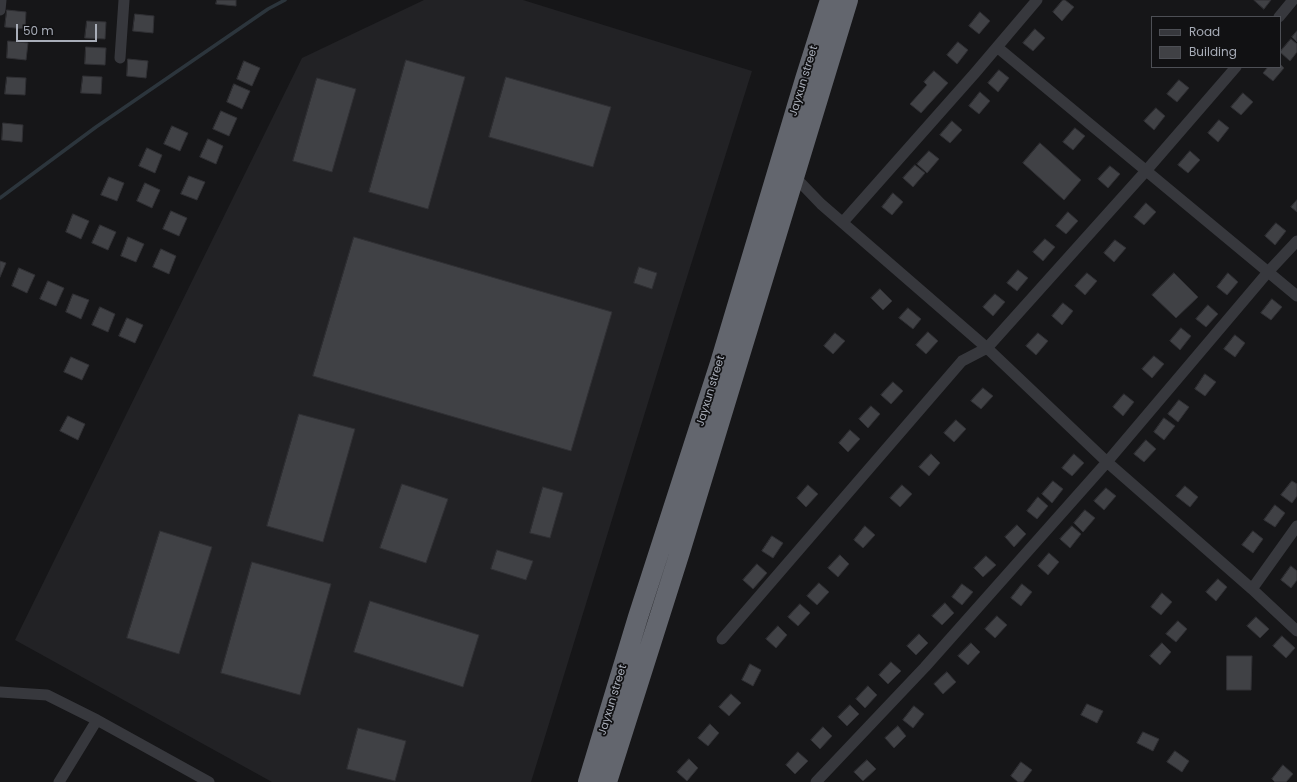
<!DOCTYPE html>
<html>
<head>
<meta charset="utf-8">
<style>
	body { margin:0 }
	#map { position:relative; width:1297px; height:782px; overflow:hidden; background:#161618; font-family:Poppins,sans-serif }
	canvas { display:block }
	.legend { position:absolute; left:1151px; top:16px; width:130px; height:52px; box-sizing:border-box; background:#111113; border:1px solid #4d4f55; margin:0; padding:5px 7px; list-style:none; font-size:12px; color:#a8adb8 }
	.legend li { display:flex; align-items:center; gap:8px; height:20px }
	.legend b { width:20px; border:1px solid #4d4f55 }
	.scale { position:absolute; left:16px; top:24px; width:81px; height:18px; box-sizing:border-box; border:2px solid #a8adb8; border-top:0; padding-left:5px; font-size:12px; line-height:14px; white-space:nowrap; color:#a8adb8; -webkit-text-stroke:3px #111113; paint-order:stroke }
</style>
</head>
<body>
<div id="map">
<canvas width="1297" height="782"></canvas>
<ul class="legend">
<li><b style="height:5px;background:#37383d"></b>Road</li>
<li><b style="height:11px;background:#404145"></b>Building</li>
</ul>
<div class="scale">50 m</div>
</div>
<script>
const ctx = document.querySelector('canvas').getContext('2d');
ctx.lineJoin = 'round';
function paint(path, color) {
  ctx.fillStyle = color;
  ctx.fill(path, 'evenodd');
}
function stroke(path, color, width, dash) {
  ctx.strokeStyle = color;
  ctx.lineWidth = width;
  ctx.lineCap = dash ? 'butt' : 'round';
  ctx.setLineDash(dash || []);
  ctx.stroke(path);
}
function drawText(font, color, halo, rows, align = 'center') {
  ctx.font = font + ' Poppins,sans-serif';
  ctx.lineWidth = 3.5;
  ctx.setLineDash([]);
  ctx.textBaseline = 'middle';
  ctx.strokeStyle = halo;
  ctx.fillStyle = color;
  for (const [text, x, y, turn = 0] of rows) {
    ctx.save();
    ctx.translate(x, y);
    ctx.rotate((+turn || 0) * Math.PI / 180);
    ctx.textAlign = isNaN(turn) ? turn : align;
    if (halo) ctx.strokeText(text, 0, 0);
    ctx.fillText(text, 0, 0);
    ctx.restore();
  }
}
paint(new Path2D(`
	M424,0H523L752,71L676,312L531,782H272L15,640L302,58Z`), '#222225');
stroke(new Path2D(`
	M0,198L96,127L268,9L285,0`), '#2c353c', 3.5);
const building = new Path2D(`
	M217,0H236V6L216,4Z
	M1063,0H1065L1074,7L1062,21L1053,12Z
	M1254,0H1271L1264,9Z
	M7,10L26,12L25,29L5,27Z
	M980,12L990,21L979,34L969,26Z
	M135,14L154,16L153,33L133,31Z
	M87,21L106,22L105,39L85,38Z
	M1035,29L1045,38L1033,51L1023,43Z
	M1297,31V42L1292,37Z
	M1291,39L1297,44V52L1290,61L1280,52Z
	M8,41L28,43L26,60L7,58Z
	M958,42L968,50L957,64L947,55Z
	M86,47L106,48L105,65L85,64Z
	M128,59L148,61L146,78L127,76Z
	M406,60L465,77L428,209L369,192Z
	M244,61L260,68L252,86L237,79Z
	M1280,64L1284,68L1273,81L1263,73L1268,67H1280Z
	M999,70L1009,78L998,92L988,83Z
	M934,71L948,83L921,113L910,104L927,85L924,82Z
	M83,76L102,77L101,94L81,93Z
	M7,77L26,78L25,95L5,94Z
	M506,77L611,107L593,167L489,137Z
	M317,78L356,89L332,172L293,161Z
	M1179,80L1189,88L1177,102L1167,94Z
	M234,84L250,91L242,109L227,102Z
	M980,92L990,101L979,114L969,106Z
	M1243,93L1253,102L1241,115L1231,107Z
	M1156,108L1165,116L1154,130L1144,121Z
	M221,111L237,118L229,136L213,129Z
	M1219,120L1229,128L1218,142L1208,133Z
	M952,121L962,130L950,143L940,135Z
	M3,123L23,125L22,142L2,140Z
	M172,126L188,133L180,151L164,144Z
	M1075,128L1085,136L1073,150L1063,142Z
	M208,139L223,146L216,164L200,157Z
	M1040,143L1081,180L1064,200L1023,163Z
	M147,148L162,155L155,173L139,166Z
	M929,151L939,159L927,173L917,164Z
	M1190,151L1200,160L1188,173L1178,165Z
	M915,165L925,173L913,187L903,178Z
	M1110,166L1120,174L1108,188L1098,179Z
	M189,176L205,182L197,200L181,194Z
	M109,177L124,183L117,201L101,195Z
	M145,183L160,190L152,208L137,201Z
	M893,193L903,202L892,215L882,207Z
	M1297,200V212L1291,207Z
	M1146,203L1156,212L1144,225L1134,217Z
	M171,211L187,218L179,236L163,229Z
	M1068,212L1078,221L1066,234L1056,226Z
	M73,214L89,221L81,239L66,232Z
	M1276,223L1286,231L1275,245L1265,236Z
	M100,225L116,232L108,250L92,243Z
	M128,237L144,244L136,262L121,256Z
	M354,237L612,312L571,451L313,376Z
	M1045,239L1055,247L1043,261L1033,252Z
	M1115,240L1126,248L1114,262L1104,253Z
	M161,249L176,256L169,274L153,267Z
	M0,261L6,263L0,277Z
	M639,267L657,273L652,289L634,283Z
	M19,268L35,275L27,293L12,286Z
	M1018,270L1028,278L1017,291L1007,283Z
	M1087,273L1097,281L1085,295L1075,286Z
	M1174,273L1198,297L1176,318L1152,295Z
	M1228,273L1238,282L1227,295L1217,287Z
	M48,281L64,288L56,306L40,299Z
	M880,289L892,301L883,310L871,298Z
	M73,294L89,300L81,319L66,312Z
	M995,294L1005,302L993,316L983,307Z
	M1272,299L1282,307L1271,320L1261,313Z
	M1063,303L1073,311L1062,325L1052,316Z
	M1208,305L1218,314L1206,327L1196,319Z
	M100,307L115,314L108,332L92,325Z
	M908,308L921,319L913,329L899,318Z
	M127,318L143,325L135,343L119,336Z
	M1181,328L1191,336L1180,350L1170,341Z
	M928,332L938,341L926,354L916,345Z
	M835,333L845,341L833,354L824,346Z
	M1038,333L1048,341L1036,355L1026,346Z
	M1235,335L1245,343L1235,357L1224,349Z
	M1154,356L1164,364L1152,378L1142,369Z
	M71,357L89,365L82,380L64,372Z
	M1205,374L1216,382L1205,396L1195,389Z
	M893,382L903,391L891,404L881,395Z
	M983,388L993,396L981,409L971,401Z
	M1124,394L1134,402L1123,416L1113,407Z
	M1179,400L1189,407L1178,422L1168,414Z
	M871,406L880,414L868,428L859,419Z
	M299,414L355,429L323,542L267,526Z
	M68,416L85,424L78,440L60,431Z
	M1164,418L1175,426L1164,440L1154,432Z
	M956,420L966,429L954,442L944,433Z
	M850,430L860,439L848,452L839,443Z
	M1146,440L1156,449L1144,462L1134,454Z
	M931,454L940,463L929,476L919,467Z
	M1074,454L1084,463L1072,476L1062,468Z
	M1053,481L1063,489L1052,503L1042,494Z
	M1292,481L1297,484V496L1292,503L1281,495Z
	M402,484L448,499L426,563L380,548Z
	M808,485L818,494L806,507L797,498Z
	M902,485L912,494L900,507L890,498Z
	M1185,486L1198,497L1190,507L1176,496Z
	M543,487L563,493L550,538L530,533Z
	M1106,488L1116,496L1104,510L1094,501Z
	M1038,497L1048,506L1037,519L1027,511Z
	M1275,505L1285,513L1275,527L1264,520Z
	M1085,510L1095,518L1083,532L1074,523Z
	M1017,525L1026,534L1014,547L1005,537Z
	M865,526L875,535L863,548L854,540Z
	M1072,526L1081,534L1070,548L1060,539Z
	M160,531L212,547L179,654L127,638Z
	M1253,531L1263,539L1253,553L1242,545Z
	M772,536L783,543L773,558L762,551Z
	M497,550L533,561L526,580L491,569Z
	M1049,553L1059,562L1048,575L1038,566Z
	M840,555L849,564L838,577L828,568Z
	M986,556L996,565L983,577L974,568Z
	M252,562L331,584L300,695L221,673Z
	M757,564L767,573L753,589L743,580Z
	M1291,566L1297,571V580L1291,588L1281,580Z
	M1218,579L1227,587L1216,601L1206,592Z
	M819,583L829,592L817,605L807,596Z
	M962,584L973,592L962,605L952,597Z
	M1022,584L1032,592L1021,606L1011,598Z
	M1162,593L1172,602L1161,615L1151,607Z
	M370,601L479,635L463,687L354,652Z
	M945,603L954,613L942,625L932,616Z
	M800,604L810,613L798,626L788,617Z
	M997,616L1007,625L995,638L985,629Z
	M1256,617L1269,629L1260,638L1247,626Z
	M1178,621L1187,629L1176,642L1166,634Z
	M778,626L787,635L776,648L766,639Z
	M919,634L928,643L916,655L907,646Z
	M1282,636L1295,648L1286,658L1273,646Z
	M971,643L980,652L968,665L958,656Z
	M1162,643L1171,652L1160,665L1150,656Z
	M1227,656H1252L1251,690H1227Z
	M891,662L901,671L888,684L879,675Z
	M750,664L761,670L753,686L742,680Z
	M947,672L956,682L943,694L934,684Z
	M868,686L877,695L865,708L856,699Z
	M731,694L741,703L729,716L719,707Z
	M1087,704L1103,711L1097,723L1081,715Z
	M850,705L859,714L847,726L838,717Z
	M914,706L924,714L913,728L903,720Z
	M710,724L719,733L708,746L698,738Z
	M898,726L906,736L894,748L885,738Z
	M823,727L832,736L820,749L811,740Z
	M358,728L406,741L395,781L347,769Z
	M1143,732L1159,739L1153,751L1137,743Z
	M1175,751L1189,761L1182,772L1167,762Z
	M798,752L808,761L795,774L786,765Z
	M689,759L698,768L687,781L677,772Z
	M867,760L876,769L863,781L854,772Z
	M1021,762L1032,770L1023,782H1018L1011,776Z
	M1283,765L1293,774L1286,782H1275L1272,779Z`);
paint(building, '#404145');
stroke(building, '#303034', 1);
stroke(new Path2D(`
	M0,10L1,0
	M1279,17L1293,0
	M997,47L1297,296
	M120,58L124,0
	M795,177L821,204L987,348L1107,462L1252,589L1297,631
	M843,222L975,73L1037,0
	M1252,589L1297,526
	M722,639L962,361L987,348L1145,172L1236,67
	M0,692L47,695L97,720L209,782
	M59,782L97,720
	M816,782L925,667L1107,462L1268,272L1297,241`), '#37383d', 11);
stroke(new Path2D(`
	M588,782L638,617L720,363L805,79L830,0
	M607,782L680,552L848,0`), '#63666e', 20);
drawText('11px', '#a8adb8', '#111113', [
	["Jayxun street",804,81,-73],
	["Jayxun street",711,391,-73],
	["Jayxun street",613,700,-73]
]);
</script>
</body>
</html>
